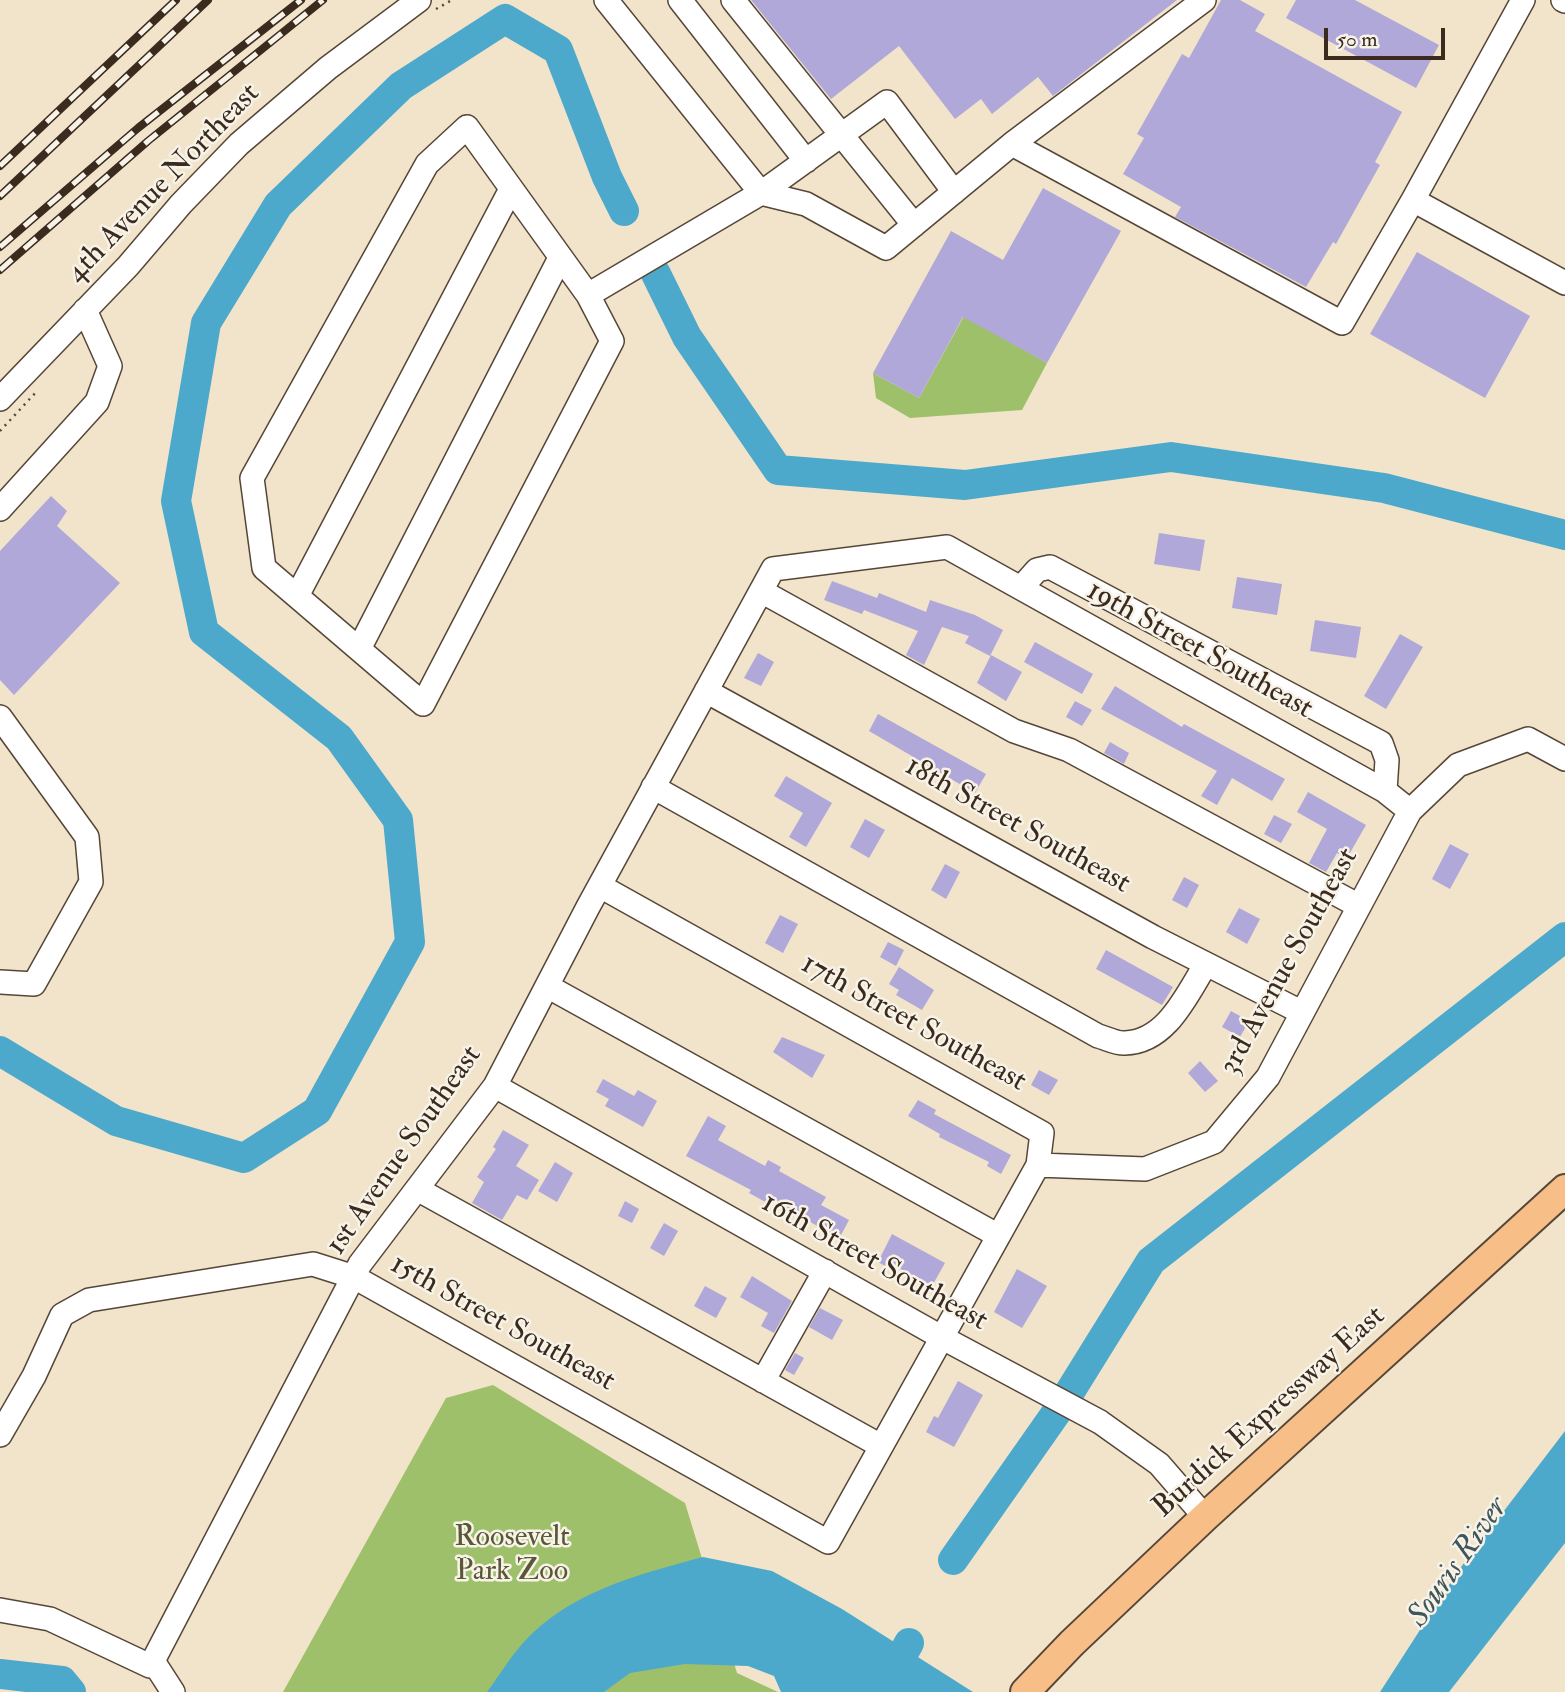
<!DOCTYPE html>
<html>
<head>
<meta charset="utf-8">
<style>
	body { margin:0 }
	#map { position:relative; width:1565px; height:1692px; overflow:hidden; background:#f1e4ca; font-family:"IM FELL Double Pica",serif }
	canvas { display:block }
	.scale { position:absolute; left:1324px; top:28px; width:121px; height:32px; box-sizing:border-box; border:4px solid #3b2a1e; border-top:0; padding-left:9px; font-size:21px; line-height:24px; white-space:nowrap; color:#3b2a1e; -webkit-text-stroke:5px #f7f3e8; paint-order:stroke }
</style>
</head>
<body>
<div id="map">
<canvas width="1565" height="1692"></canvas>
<div class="scale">50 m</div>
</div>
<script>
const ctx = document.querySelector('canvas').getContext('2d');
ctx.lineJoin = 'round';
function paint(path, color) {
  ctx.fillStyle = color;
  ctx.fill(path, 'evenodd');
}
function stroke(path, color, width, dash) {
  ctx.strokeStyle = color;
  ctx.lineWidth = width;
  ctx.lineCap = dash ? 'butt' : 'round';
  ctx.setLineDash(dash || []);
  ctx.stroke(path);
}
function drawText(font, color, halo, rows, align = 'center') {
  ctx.font = font + ' "IM FELL Double Pica",serif';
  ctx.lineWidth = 5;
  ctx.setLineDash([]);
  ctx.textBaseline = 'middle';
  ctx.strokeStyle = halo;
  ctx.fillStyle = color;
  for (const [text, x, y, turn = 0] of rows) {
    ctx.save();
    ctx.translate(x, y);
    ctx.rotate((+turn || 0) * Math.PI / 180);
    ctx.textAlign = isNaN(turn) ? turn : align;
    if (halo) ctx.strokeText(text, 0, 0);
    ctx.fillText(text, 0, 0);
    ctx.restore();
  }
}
paint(new Path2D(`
	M964,316L1047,363L1022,410L910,418L876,398L873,373L919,398Z
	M493,1385L685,1503L737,1673L778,1692H283L446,1398Z`), '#9ec06a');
paint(new Path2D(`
	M1565,1431V1543L1449,1692H1380L1458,1571Z
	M703,1557L772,1571L842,1609L973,1692H781L774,1676L748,1666L685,1664L630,1673L604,1692H487C499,1676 509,1659 522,1644C570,1591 637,1575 703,1557Z`), '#4da9cb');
stroke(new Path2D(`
	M656,274L687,337L778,470L965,485L1171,457L1384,488L1565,535
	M0,1051L116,1121L244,1158L317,1111L410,942L398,820L339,738L204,632L176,501L206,323L278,205L401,86L505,19L558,50L607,177L624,211
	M953,1560L1061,1406L1151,1261L1565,937
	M0,1674L62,1681L71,1692
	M882,1692L909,1643`), '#4da9cb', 30);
paint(new Path2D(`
	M751,0H1177L1053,96L1038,77L992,114L981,99L955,119L899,46L831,99Z
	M1221,0H1240L1265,14L1255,31L1402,112L1375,162L1380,165L1336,244L1333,242L1306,287L1175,217L1181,207L1123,174L1144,138L1137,134L1182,54L1189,58Z
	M1296,0H1355L1439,45L1416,88L1286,18Z
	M1043,188L1121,231L1047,363L963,317L919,398L873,373L951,231L1003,260Z
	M1417,252L1530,316L1485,398L1370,334Z
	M51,496L67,511L57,526L120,583L14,695L0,680V551Z
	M1159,533L1205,540L1200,571L1154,564Z
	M1237,577L1282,584L1277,615L1232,608Z
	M832,581L877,598L879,593L926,612L930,600L975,615L1003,630L990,656L965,643L969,636L942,627L924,665L906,655L918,631L864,610L862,614L824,600Z
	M1315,620L1361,627L1356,658L1310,651Z
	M1400,634L1423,647L1386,709L1364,696Z
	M1035,642L1093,674L1082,694L1024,662Z
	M758,653L774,662L761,686L744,678Z
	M991,655L1022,672L1006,701L977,683Z
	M1115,686L1182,727L1184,724L1285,779L1272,801L1232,778L1217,805L1201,796L1217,771L1101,709Z
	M1075,701L1092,710L1082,726L1066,717Z
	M878,714L986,774L975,793L869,731Z
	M1110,742L1129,753L1124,764L1104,753Z
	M786,776L832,803L806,847L789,837L803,813L774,796Z
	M1308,792L1366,825L1347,858L1337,853L1326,872L1309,863L1327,829L1297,812Z
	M1274,815L1292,824L1281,843L1264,834Z
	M865,819L885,830L869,858L850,847Z
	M1450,844L1469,854L1450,889L1432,879Z
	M945,864L960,872L946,899L931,890Z
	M1184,877L1199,885L1187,908L1172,900Z
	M1239,908L1260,919L1247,944L1226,932Z
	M780,915L798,924L783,953L765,943Z
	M888,942L904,950L896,966L880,957Z
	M1106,950L1173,987L1162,1005L1096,969Z
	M899,967L934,990L922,1010L896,995L899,990L889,984Z
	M1231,1011L1249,1021L1240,1037L1222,1027Z
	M782,1037L825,1055L812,1078L773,1052Z
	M1200,1061L1218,1081L1205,1092L1188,1073Z
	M1039,1070L1058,1080L1049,1095L1031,1085Z
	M603,1079L634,1096L638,1090L657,1101L643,1127L605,1106L609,1099L596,1092Z
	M918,1100L936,1110L934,1114L1011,1155L1001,1174L987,1166L989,1162L939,1137L940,1134L908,1116Z
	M708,1116L726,1126L718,1140L765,1166L768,1160L781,1167L779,1171L826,1197L821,1205L849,1220L839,1239L772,1199L769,1204L749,1193L751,1190L686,1156Z
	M503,1130L529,1145L516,1166L539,1180L527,1200L517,1195L502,1220L472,1203L484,1182L477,1177L496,1149L493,1147Z
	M555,1162L573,1173L557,1202L538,1191Z
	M625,1201L639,1209L632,1223L618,1216Z
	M664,1223L678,1231L664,1256L650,1248Z
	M892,1234L945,1263L932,1286L899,1268L896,1272L878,1262Z
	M1017,1269L1047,1286L1022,1328L994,1312Z
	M752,1276L792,1301L774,1333L761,1326L768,1313L740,1297Z
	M705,1286L727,1298L716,1318L694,1306Z
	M820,1308L843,1320L832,1340L809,1327Z
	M795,1353L804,1358L794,1375L785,1370Z
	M958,1381L983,1395L954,1447L926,1432L934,1416L938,1418Z`), '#b0a8d8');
const minor = new Path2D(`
	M606,0L761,193L806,204L886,248L1012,144
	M680,0L806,161
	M733,0L914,225
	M1204,0L1012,144L1342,323L1413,200
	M1523,0L1413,200L1565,283
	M1563,0L1565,1
	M588,295L612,341L423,704L264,568L252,478L427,164L467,127L588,295L761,193L887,102L954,192
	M0,399L128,266L181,204L239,144L328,68L419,0
	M0,509L97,402L110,366L85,310
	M1021,588L1037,570L1050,567L1381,743L1387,760L1385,791
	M761,591L1014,731L1069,750L1359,906
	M297,596L511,189
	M359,649L560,258
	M706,691L1153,937L1301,1012
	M0,717L87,837L91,882L34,984L0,982
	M653,787L1098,1036C1106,1038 1117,1044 1125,1043C1167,1042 1187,994 1206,964
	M547,986L997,1235
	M495,1086L941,1337L1100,1422L1159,1464L1205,1517
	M1038,1165L1145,1169L1214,1142L1268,1077L1410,811L1458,765L1528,739L1565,759
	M417,1189L881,1446
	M763,1381L825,1271
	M0,1435L34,1376L62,1315L89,1300L313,1264L354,1277L828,1542L1038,1165L1042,1133L600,886
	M0,1610L50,1619L150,1666L153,1661
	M153,1661L360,1264L495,1086L588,907L773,569L947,547L1385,791L1410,811
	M153,1661L173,1692`);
const major = new Path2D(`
	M1025,1692L1072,1643L1205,1517L1565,1189`);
stroke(minor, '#564638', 26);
stroke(major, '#564638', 32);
stroke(new Path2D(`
	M436,9L452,0
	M0,431L38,390`), '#564638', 2.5, [2, 5]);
stroke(minor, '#fff', 23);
stroke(major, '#f7be87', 28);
const rail = new Path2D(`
	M0,166L176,0
	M0,196L208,0
	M0,247L138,128L301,0
	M0,270L148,141L323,0`);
stroke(rail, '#3b2a1e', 8);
stroke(rail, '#f7f3e8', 5, [16]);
drawText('30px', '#3b2a1e', '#f7f3e8', [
	["4th Avenue Northeast",164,184,-46],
	["19th Street Southeast",1199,651,29],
	["18th Street Southeast",1017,826,29],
	["3rd Avenue Southeast",1290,962,-61],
	["17th Street Southeast",913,1024,29],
	["1st Avenue Southeast",405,1151,-55],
	["16th Street Southeast",874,1263,29],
	["15th Street Southeast",502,1324,29],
	["Burdick Expressway East",1270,1413,-42]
]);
drawText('30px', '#595735', '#f7f3e8', [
	["Roosevelt",512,1539],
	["Park Zoo",512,1573]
]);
drawText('italic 32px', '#41565b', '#f7f3e8', [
	["Souris River",1459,1563,-55]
]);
</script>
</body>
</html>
